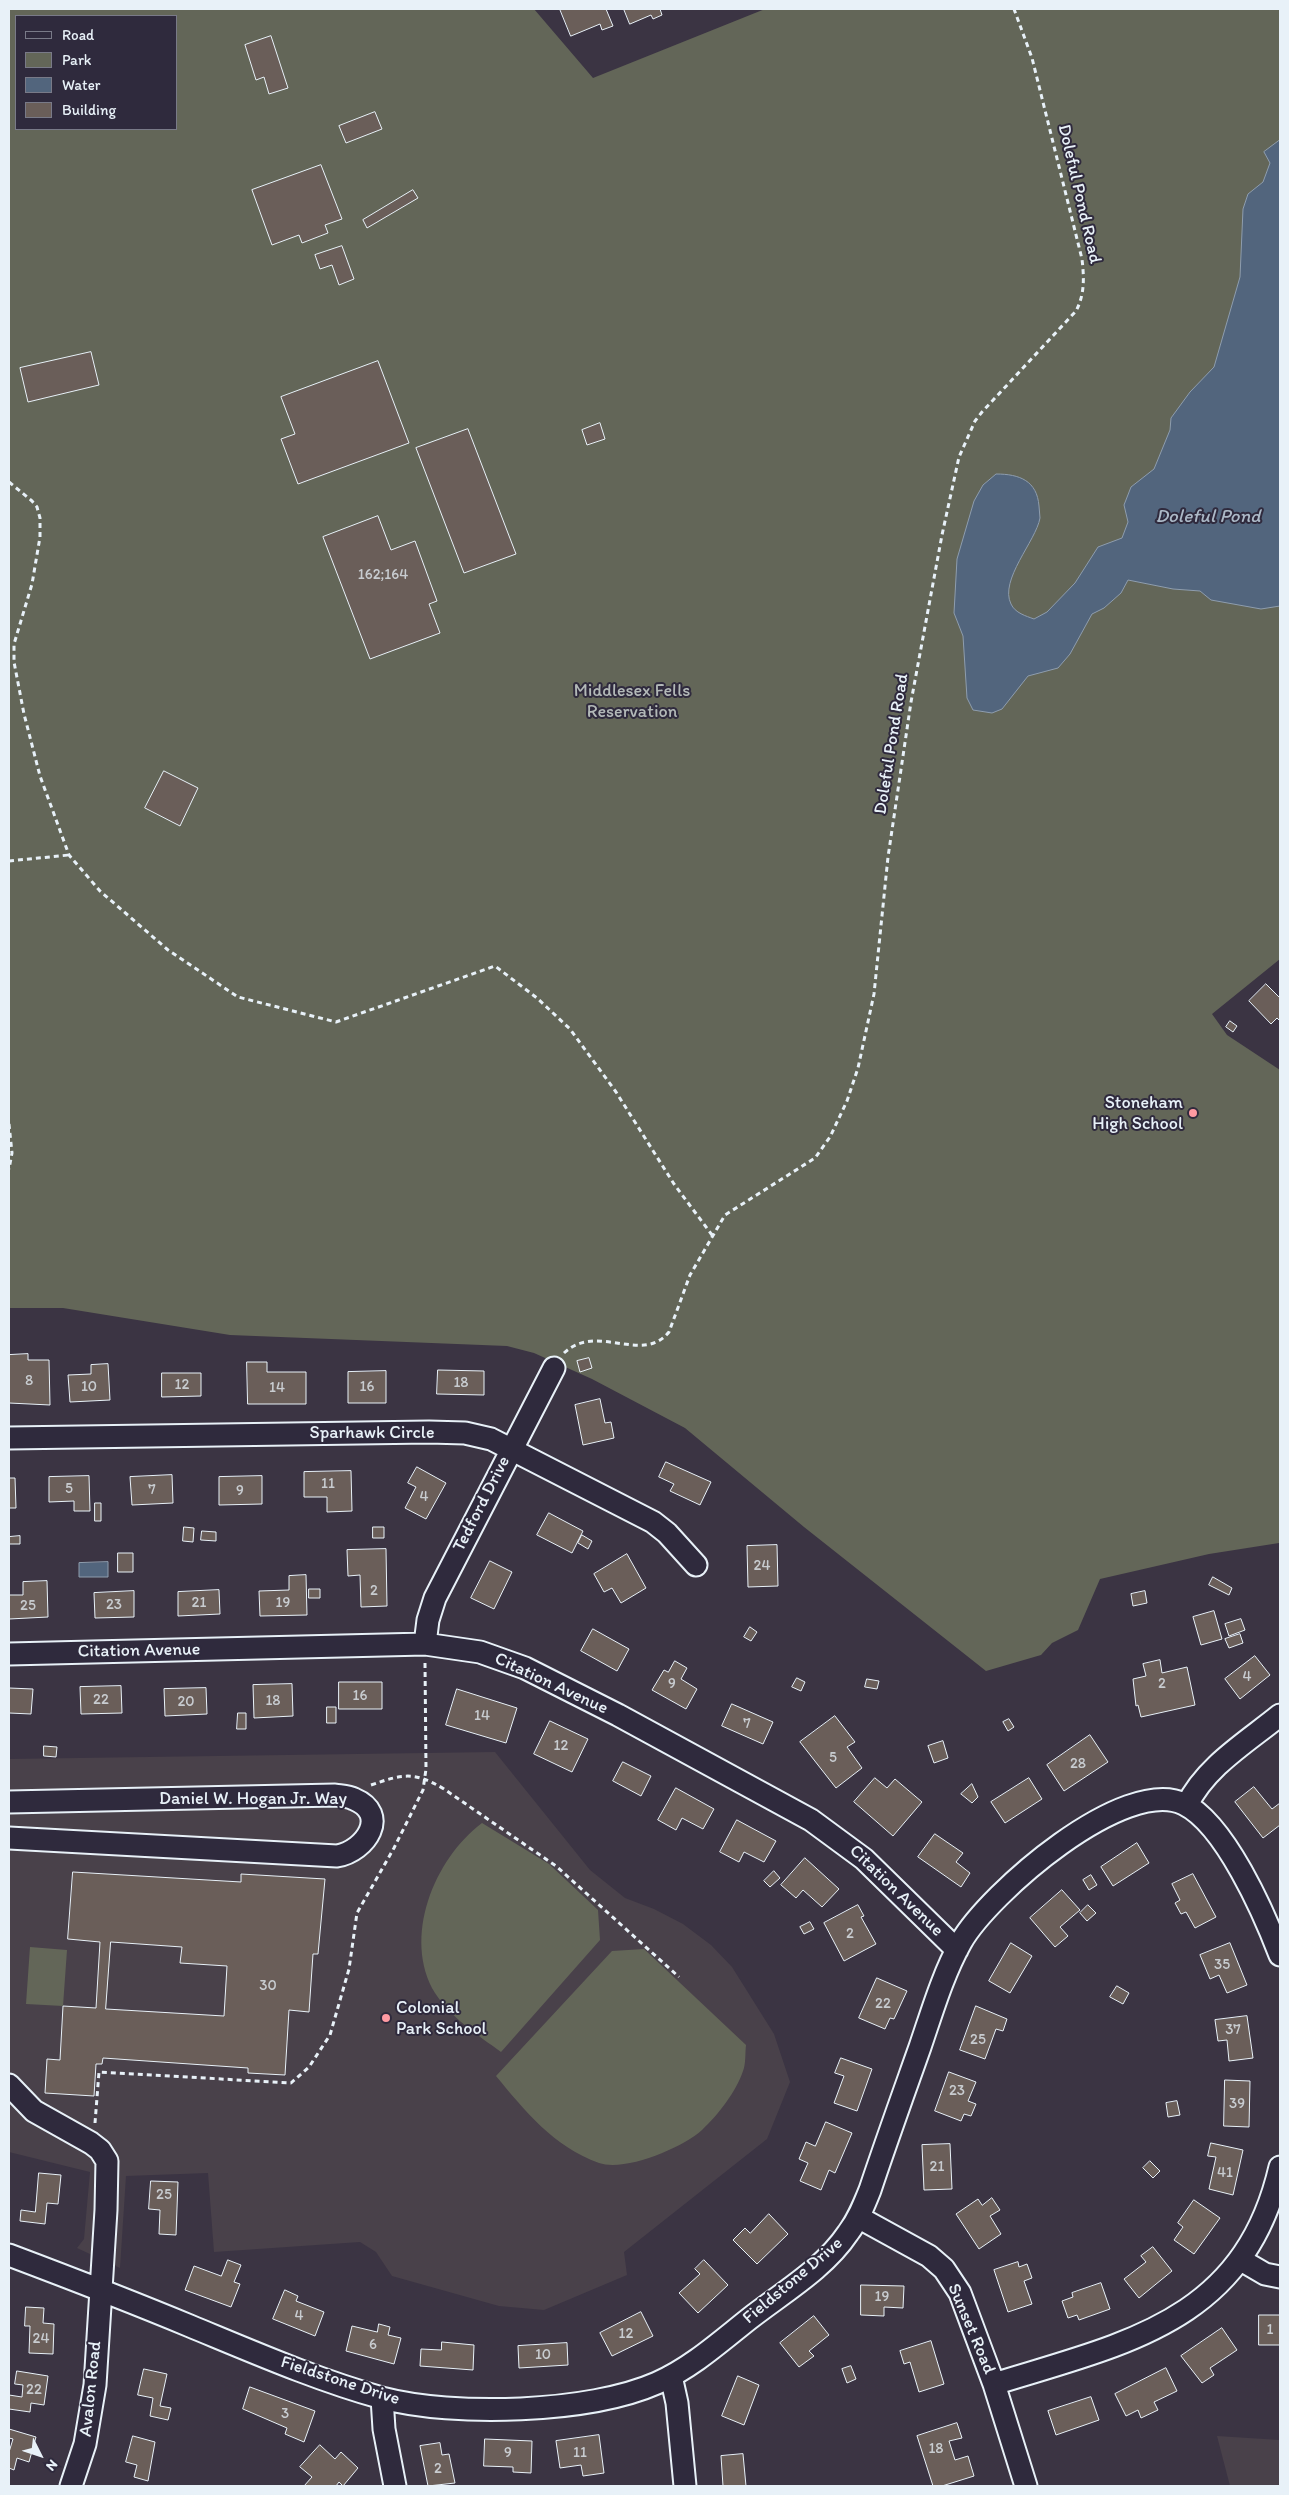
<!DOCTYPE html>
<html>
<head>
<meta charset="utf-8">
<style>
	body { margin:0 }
	#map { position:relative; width:1289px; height:2495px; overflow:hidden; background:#3b3443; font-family:Itim,sans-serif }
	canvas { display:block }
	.frame { position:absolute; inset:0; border:10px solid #e8f1f8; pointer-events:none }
	.legend { position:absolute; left:15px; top:15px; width:162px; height:115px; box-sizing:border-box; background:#2f2a3d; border:1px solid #797a88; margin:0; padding:6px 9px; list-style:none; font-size:15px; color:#e8f1f8 }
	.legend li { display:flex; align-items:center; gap:10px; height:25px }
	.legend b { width:25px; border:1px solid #797a88 }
	.north { position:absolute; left:15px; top:2430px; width:50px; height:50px; -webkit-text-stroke:4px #2f2a3d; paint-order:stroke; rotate:131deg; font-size:14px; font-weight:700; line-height:20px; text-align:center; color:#e8f1f8 }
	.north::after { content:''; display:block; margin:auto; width:18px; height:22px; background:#e8f1f8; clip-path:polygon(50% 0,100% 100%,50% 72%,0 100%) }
</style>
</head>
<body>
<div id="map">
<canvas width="1289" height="2495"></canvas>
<div class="frame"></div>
<ul class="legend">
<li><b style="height:6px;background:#2f2a3d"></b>Road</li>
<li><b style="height:14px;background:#636658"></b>Park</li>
<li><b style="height:14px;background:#52657d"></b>Water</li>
<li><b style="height:14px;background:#6a5e59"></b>Building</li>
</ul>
<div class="north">N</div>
</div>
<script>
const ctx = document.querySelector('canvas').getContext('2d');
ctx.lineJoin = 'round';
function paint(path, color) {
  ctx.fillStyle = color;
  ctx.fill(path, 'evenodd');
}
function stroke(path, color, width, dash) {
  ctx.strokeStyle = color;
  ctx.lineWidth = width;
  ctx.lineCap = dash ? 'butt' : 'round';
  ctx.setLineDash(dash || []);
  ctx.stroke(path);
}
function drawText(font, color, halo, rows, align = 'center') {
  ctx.font = font + ' Itim,sans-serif';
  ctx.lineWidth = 4;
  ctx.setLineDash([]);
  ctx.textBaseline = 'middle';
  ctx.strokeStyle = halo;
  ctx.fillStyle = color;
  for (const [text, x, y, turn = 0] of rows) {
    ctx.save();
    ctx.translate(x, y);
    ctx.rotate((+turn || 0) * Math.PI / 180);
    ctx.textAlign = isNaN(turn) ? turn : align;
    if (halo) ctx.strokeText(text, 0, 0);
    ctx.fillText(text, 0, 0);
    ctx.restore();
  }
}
paint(new Path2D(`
	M495,1752L590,1870L625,1898L654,1909L683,1924L711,1945L732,1967L774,2034L790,2082L767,2139L624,2252L627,2275L544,2310L499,2306L392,2276L376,2252L360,2242L214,2252L208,2173L126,2176L120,2268L77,2248L84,2239L90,2172L9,2152V1759Z
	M1217,2436L1280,2440V2486H1230Z`), '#49414a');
paint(new Path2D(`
	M9,9H534L593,78L765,9H1280V959L1212,1014L1227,1035L1280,1070V1546L1279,1543L1209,1554L1100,1579L1078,1630L1052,1643L1041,1655L986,1671L804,1527L685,1428L592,1379L534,1353L507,1346L230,1335L63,1308H9ZM16,16H176V129H16Z
	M482,1823L549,1864L598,1910L600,1940L501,2052C478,2035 451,2018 435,1993C402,1938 434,1859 482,1823Z
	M30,1947L67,1950L63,2006L26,2004Z
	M644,1949L746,2045C745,2053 746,2064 743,2071C736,2092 718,2115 702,2130C682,2148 625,2172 599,2163C554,2147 525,2111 496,2076L612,1951Z`), '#636658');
const water = new Path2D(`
	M1280,140V606L1261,609L1211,600L1200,591L1173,589L1128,580L1121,593L1104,608L1092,614L1070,654L1058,668L1028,676L1002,709L992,713L973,710L967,698L963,636L954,613L957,559L974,501L983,485L996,474C1020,474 1037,481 1039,506C1039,510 1040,514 1040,518C1036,541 999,580 1011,604C1015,613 1026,616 1034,619L1047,612L1075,583L1098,547L1122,538L1128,522L1124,505L1131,487L1154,469L1170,430L1171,418L1190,392L1214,367L1240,277L1243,209L1248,194L1263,182L1270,163L1264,152Z
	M108,1562V1577H79V1563Z`);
paint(water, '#52657d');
stroke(water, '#8e9dae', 1);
const building = new Path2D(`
	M560,9H606L613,26L602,30L600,24L571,36Z
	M624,9H660L662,15L653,19L651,15L630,24Z
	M271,36L288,88L269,94L264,77L256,80L245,45Z
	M375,112L382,129L346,143L339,126Z
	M321,165L342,219L325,225L328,233L302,243L299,235L272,245L252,190Z
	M413,190L418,198L367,228L363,220Z
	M342,246L354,279L339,285L332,265L320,269L315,255Z
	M91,352L99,385L28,402L20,368Z
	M378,361L409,443L298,484L281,439L295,434L281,397Z
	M600,423L605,439L587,445L582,430Z
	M468,429L516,554L464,573L416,448Z
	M378,516L391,550L415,541L437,601L429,604L440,633L370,659L323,537Z
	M164,771L198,788L180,826L145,808Z
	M1266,984L1280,998V1021L1277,1018L1271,1024L1249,1001Z
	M1230,1021L1237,1026L1233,1032L1226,1027Z
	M28,1354V1360H49L50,1405L9,1403V1355Z
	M589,1358L592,1368L580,1372L577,1361Z
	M247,1362H267V1372H306V1404H248Z
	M108,1364L110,1400L70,1402L68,1375L91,1374V1365Z
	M438,1370L484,1371V1395L437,1394Z
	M386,1371V1403H348V1372Z
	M162,1373H201V1396L162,1397Z
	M600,1399L605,1423L611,1422L614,1438L583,1445L575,1405Z
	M666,1462L711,1482L700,1505L670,1491L674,1484L659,1477Z
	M417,1467L446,1483L426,1519L405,1508L416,1487L408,1483Z
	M351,1471L352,1511L327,1512V1497H304V1472Z
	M172,1475L173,1503L132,1505L130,1477Z
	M89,1476L90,1511H74V1501L49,1502V1477Z
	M262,1476V1504L219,1505V1477Z
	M9,1478H15L16,1508H9Z
	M95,1503H101V1521H95Z
	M549,1513L583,1531L572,1553L537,1535Z
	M184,1527L194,1528L193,1542L183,1541Z
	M373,1527H384V1538H373Z
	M202,1531L216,1532V1541L201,1540Z
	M582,1535L592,1541L588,1549L578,1543Z
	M20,1536V1544H9V1537Z
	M777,1545L778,1586L748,1587L747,1546Z
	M386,1549L387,1606L361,1607L360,1575L348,1576L347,1550Z
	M118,1553H133V1572H118Z
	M627,1554L646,1588L621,1603L612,1588L604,1592L594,1574Z
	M490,1561L512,1572L494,1609L471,1598Z
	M306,1575L307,1615L260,1616L259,1591L289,1590V1576Z
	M1213,1577L1232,1588L1229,1595L1209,1585Z
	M47,1581L48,1617L9,1619V1595H23V1582Z
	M309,1589H320V1598H309Z
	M219,1590L220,1614L178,1616V1592Z
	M134,1591V1617L95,1618L94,1593Z
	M1145,1591L1147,1603L1133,1606L1131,1594Z
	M1214,1611L1222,1639L1201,1645L1193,1617Z
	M1241,1619L1245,1630L1229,1636L1225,1624Z
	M750,1627L757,1632L751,1641L744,1637Z
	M593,1629L629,1649L617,1671L581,1651Z
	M1240,1634L1243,1643L1229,1648L1225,1639Z
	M1255,1656L1270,1675L1240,1699L1225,1679Z
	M1160,1660L1162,1673L1187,1667L1195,1705L1141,1717L1138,1705L1136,1706L1133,1679L1146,1676L1143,1664Z
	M675,1661L687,1668L681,1679L697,1689L686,1709L652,1690L664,1670L668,1672Z
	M797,1678L805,1682L801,1691L792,1687Z
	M867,1679L879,1681L877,1689L865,1687Z
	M339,1682H382V1709H339Z
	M292,1684L293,1716L254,1718L253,1685Z
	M121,1686L122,1713L81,1714L80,1687Z
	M9,1688L33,1689L31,1714L9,1713Z
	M206,1688L207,1714L165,1716L164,1689Z
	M457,1689L517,1708L506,1743L446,1725Z
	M732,1704L773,1722L763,1744L722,1726Z
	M327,1707H336V1723H327Z
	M238,1713H246V1729H237Z
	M835,1716L855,1742L847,1747L862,1768L836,1788L800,1742Z
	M1009,1719L1014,1727L1008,1731L1003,1722Z
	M550,1721L588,1739L572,1772L534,1754Z
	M1090,1735L1108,1762L1064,1791L1047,1765Z
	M943,1741L948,1758L934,1763L928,1746Z
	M44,1746L57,1747L56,1757L44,1756Z
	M623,1762L651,1776L641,1796L613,1781Z
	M875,1778L887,1788L895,1779L922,1802L893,1836L854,1802Z
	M1029,1778L1042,1799L1005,1823L991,1802Z
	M972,1784L978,1797L972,1803L961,1794Z
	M1254,1787L1272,1809L1280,1803V1825L1263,1838L1235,1802Z
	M676,1788L714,1809L703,1829L682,1818L676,1830L658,1820Z
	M737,1820L776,1841L764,1862L744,1852L739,1862L720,1852Z
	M935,1834L963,1853L956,1862L970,1873L961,1887L918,1857Z
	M1137,1843L1149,1863L1113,1886L1101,1867Z
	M805,1858L839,1889L822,1907L803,1890L796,1898L781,1885Z
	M774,1871L780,1878L770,1887L764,1881Z
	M73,1872L241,1882V1874L325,1879L318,1954H313L309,2012L289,2010L285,2075L248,2073V2068L103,2058L102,2064H96L94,2096L45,2093L47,2059L60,2060L63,2006L96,2008L100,1942L68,1939ZM111,1942L182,1947L180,1963L227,1966L224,2016L106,2009Z
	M1193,1874L1216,1917L1195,1928L1186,1912L1181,1914L1175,1903L1180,1900L1172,1884Z
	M1091,1875L1097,1885L1089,1890L1083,1880Z
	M1062,1890L1080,1910L1060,1927L1068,1936L1055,1947L1030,1918Z
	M858,1905L864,1916L861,1917L876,1944L844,1961L824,1923Z
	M1088,1905L1096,1913L1087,1921L1080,1913Z
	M810,1922L814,1929L804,1934L800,1927Z
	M1011,1943L1032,1956L1010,1993L989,1981Z
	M1230,1943L1247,1985L1227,1993L1219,1975L1210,1979L1200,1955Z
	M877,1978L907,1991L894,2019L890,2018L885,2029L859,2018Z
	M1117,1986L1129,1993L1123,2004L1110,1997Z
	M976,2006L1007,2019L1003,2031L996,2029L985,2059L960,2050Z
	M1247,2016L1253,2058L1229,2061L1227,2040L1218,2041L1215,2020Z
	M841,2058L872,2069L857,2111L834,2103L844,2076L835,2073Z
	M949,2072L976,2082L968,2101L976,2104L971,2116L964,2114L961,2121L935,2111Z
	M1225,2080L1250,2081L1249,2127L1224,2126Z
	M1177,2101L1180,2115L1168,2117L1166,2103Z
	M826,2122L852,2133L835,2173L829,2170L821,2190L800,2181L808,2163L799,2159L806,2142L815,2146Z
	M1211,2143L1243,2150L1233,2195L1209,2189L1216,2157L1208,2156Z
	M950,2144L952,2189L924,2190L922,2145Z
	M1150,2161L1160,2171L1153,2178L1143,2168Z
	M39,2173L61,2175L58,2204L47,2203L45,2224L20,2221L21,2210L35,2212Z
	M151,2181L178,2182L176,2235L159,2234L160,2210L149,2209Z
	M992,2198L1000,2210L990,2216L1001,2234L979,2249L956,2214L978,2199L982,2205Z
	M1194,2200L1220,2218L1194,2254L1174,2240L1183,2227L1178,2223Z
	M769,2214L788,2234L757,2264L733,2240L745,2228L750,2233Z
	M1153,2247L1172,2271L1139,2298L1124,2279L1146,2262L1141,2256Z
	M228,2260L241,2265L234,2282L240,2284L231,2307L185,2290L194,2266L221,2276Z
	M704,2260L728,2285L698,2313L679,2293L700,2274L695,2269Z
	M1018,2262L1019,2267L1027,2264L1032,2278L1024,2281L1032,2304L1008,2312L994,2270Z
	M1101,2283L1110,2309L1079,2320L1077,2315L1068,2318L1062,2301L1073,2297L1072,2293Z
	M861,2285L904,2286L903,2308L884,2307V2316L861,2315Z
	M285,2290L298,2296L296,2301L324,2312L315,2336L273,2319Z
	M26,2307L44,2308L43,2323L54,2324L53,2354L29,2353L30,2326H25Z
	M641,2312L653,2336L612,2356L600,2333Z
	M1259,2315H1280V2345H1259Z
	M814,2316L829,2335L809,2351L814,2356L799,2367L780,2343Z
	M379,2324L390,2327L388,2335L401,2338L394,2364L346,2351L352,2326L377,2332Z
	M1222,2328L1237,2350L1210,2368L1214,2375L1202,2383L1181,2356Z
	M931,2341L944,2384L919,2392L910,2362L904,2364L900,2351Z
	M442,2342L474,2345L473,2370L420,2366L421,2349L441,2350Z
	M567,2343L568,2365L519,2368L518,2346Z
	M851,2366L856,2379L847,2383L842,2369Z
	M1166,2368L1177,2391L1154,2402L1158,2410L1141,2418L1138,2410L1126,2416L1115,2394Z
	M144,2369L167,2374L160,2406L171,2408L168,2420L150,2416L153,2398L138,2395Z
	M17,2371L48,2376L44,2405L31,2403L30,2412L9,2409V2395L22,2397L23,2385L15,2384Z
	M738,2376L759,2385L744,2425L722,2416Z
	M250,2387L315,2411L304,2442L285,2434L287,2428L243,2409Z
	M1091,2397L1099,2420L1056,2435L1048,2411Z
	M957,2423L962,2438L949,2441L955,2460L968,2456L974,2476L942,2486H933L917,2436Z
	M9,2429L36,2437L29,2462L17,2458L14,2470L9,2468V2452L13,2439L9,2438Z
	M599,2435L604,2473L583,2476L581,2465L560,2468L556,2441Z
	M133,2436L155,2442L148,2481L134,2477L137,2465L126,2462Z
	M485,2439L532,2441L531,2473L513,2472V2467L484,2466Z
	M440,2443L442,2455L449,2454L455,2483L428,2486L420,2446Z
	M320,2445L335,2459L341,2452L358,2468L343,2486L339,2482L336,2486H304L312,2477L300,2467Z
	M743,2454L746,2486H723L721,2456Z`);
paint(building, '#6a5e59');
stroke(building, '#e8f1f8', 1);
const minor = new Path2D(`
	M9,1438L429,1432L465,1433L491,1439L653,1522L667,1533L696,1565
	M425,1644L428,1620L435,1598L554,1368
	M9,1654L425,1644L480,1652L525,1668L618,1715L811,1820L864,1859L957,1950
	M9,1802L335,1795C341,1796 348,1796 354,1799C390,1814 366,1851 337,1856L9,1838
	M1187,1805C1206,1766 1247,1742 1280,1715
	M9,2085L34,2111L91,2143L100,2150L107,2161L106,2210L95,2385L85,2444L71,2486
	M858,2217L929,2256L944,2269L960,2293L994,2384L1026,2486
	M9,2255C70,2278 130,2301 190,2326C253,2352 317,2380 382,2398C454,2417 589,2413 657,2383C691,2368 720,2342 749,2319C782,2293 824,2269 848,2233C858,2220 864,2205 870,2190C886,2142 903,2095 920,2047C932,2012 943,1974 961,1942C989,1893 1125,1775 1184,1804C1225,1824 1264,1913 1280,1955
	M1241,2260L1265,2274L1280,2277
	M671,2376L677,2403L685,2486
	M994,2384C1126,2343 1244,2322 1280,2167
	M382,2398L384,2429L395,2486`);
stroke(minor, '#e8f1f8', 25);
stroke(new Path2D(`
	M9,482L32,501L37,507L40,518V537L32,584L14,644V662L24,714L40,776L69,855L100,891L168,950L238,997L336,1022L495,966L537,998L570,1029L616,1092L674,1184L712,1235
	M9,861L69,855
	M9,1124L12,1153L9,1169
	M564,1353C597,1322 642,1365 669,1332L690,1275L725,1215L815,1158L830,1137L847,1101L858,1068L874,994L888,857L911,702L942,535L959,457L975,421L982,412L1076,311C1085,294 1084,277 1082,259L1032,58L1014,9
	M371,1785C403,1774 414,1771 444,1789L556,1866L679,1977
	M95,2123L99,2072L291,2083L309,2067L330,2035L349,1969L357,1913L394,1848L423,1790L426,1769L425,1663`), '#e8f1f8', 3, [5, 4]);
stroke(minor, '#2f2a3d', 21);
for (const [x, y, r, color] of [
	[1193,1113,5,"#ff9aa2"],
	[386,2018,5,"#ff9aa2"]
]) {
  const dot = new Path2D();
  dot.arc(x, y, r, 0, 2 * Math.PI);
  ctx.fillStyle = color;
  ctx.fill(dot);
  stroke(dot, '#2f2a3d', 2);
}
drawText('15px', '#c8ccd0', null, [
	["162;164",383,575],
	["8",29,1381],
	["18",461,1383],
	["12",182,1385],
	["10",89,1387],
	["16",367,1387],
	["14",277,1388],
	["11",328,1484],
	["5",69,1489],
	["7",152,1490],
	["9",240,1491],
	["4",424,1497],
	["24",762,1566],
	["2",374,1591],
	["21",199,1603],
	["19",283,1603],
	["23",114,1605],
	["25",28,1606],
	["4",1247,1677],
	["9",672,1684],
	["2",1162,1684],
	["16",360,1696],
	["22",101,1700],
	["18",273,1701],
	["20",186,1702],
	["14",482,1716],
	["7",747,1724],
	["12",561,1746],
	["5",833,1758],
	["28",1078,1764],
	["2",850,1934],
	["35",1222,1965],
	["30",268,1986],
	["22",883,2004],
	["37",1233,2030],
	["25",978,2040],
	["23",957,2091],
	["39",1237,2104],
	["21",937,2167],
	["41",1225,2173],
	["25",164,2195],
	["19",882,2297],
	["4",299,2316],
	["1",1270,2330],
	["12",626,2334],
	["24",41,2339],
	["6",373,2345],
	["10",543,2355],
	["22",34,2390],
	["3",285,2414],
	["18",936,2449],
	["9",508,2453],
	["11",580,2453],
	["2",438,2469]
]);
drawText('18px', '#e8f1f8', '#2f2a3d', [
	["Doleful Pond Road",1079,194,77],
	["Doleful Pond Road",892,744,-81],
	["Sparhawk Circle",372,1433],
	["Tedford Drive",482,1504,-63],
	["Citation Avenue",139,1651,-1],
	["Citation Avenue",551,1684,25],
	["Daniel W. Hogan Jr. Way",253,1799],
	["Citation Avenue",896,1891,44],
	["Fieldstone Drive",793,2281,-40],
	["Sunset Road",971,2329,67],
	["Fieldstone Drive",340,2381,18],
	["Avalon Road",91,2389,-84]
]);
drawText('18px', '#b3b9b8', '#2f2a3d', [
	["Middlesex Fells",632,691],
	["Reservation",632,712]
]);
drawText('18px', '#e8f1f8', '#2f2a3d', [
	["Stoneham",1183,1103],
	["High School",1183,1124],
	["Colonial",396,2008,"left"],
	["Park School",396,2029,"left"]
], 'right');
drawText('italic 19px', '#acb9c7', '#2f2a3d', [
	["Doleful Pond",1208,517]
]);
</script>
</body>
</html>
